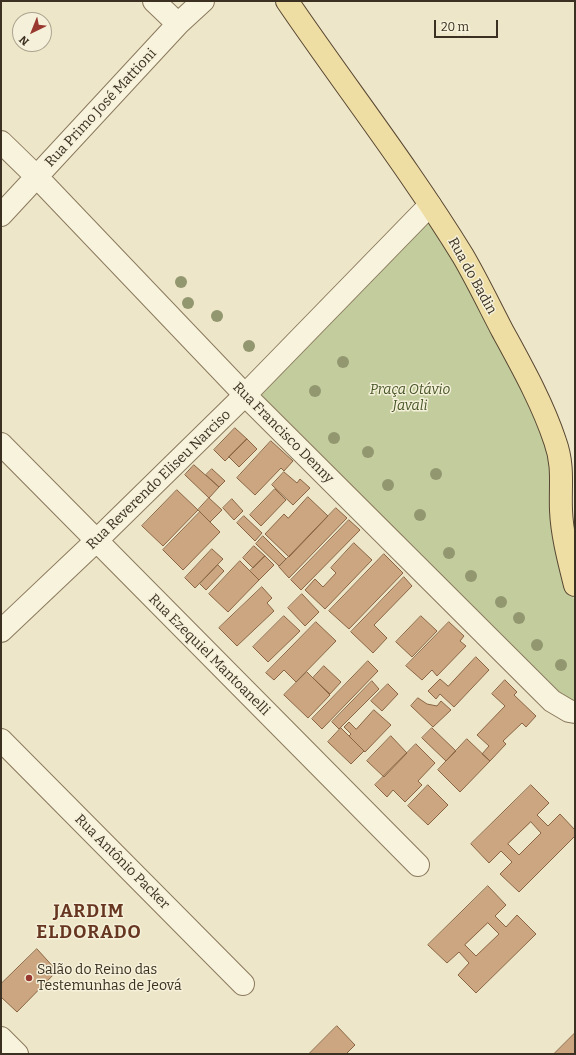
<!DOCTYPE html>
<html>
<head>
<meta charset="utf-8">
<style>
	body { margin:0 }
	#map { position:relative; width:576px; height:1055px; overflow:hidden; background:#eee6c9; font-family:Bitter,serif }
	canvas { display:block }
	.frame { position:absolute; inset:0; border:2px solid #3b3021; pointer-events:none }
	.north { position:absolute; left:12px; top:12px; width:40px; height:40px; box-sizing:border-box; background:#f5f0d9; border:1px solid #aba38f; border-radius:50%; rotate:223deg; font-size:11px; font-weight:700; line-height:16px; text-align:center; color:#3b3021 }
	.north::after { content:''; display:block; margin:auto; width:14px; height:18px; background:#98382f; clip-path:polygon(50% 0,100% 100%,50% 72%,0 100%) }
	.scale { position:absolute; left:434px; top:20px; width:64px; height:18px; box-sizing:border-box; border:2px solid #3b3021; border-top:0; padding-left:5px; font-size:12px; line-height:14px; white-space:nowrap; color:#3b3021; -webkit-text-stroke:3px #f5f0d9; paint-order:stroke }
</style>
</head>
<body>
<div id="map">
<canvas width="576" height="1055"></canvas>
<div class="frame"></div>
<div class="north">N</div>
<div class="scale">20 m</div>
</div>
<script>
const ctx = document.querySelector('canvas').getContext('2d');
ctx.lineJoin = 'round';
function paint(path, color) {
  ctx.fillStyle = color;
  ctx.fill(path, 'evenodd');
}
function stroke(path, color, width, dash) {
  ctx.strokeStyle = color;
  ctx.lineWidth = width;
  ctx.lineCap = dash ? 'butt' : 'round';
  ctx.setLineDash(dash || []);
  ctx.stroke(path);
}
function drawText(font, color, halo, rows, align = 'center') {
  ctx.font = font + ' Bitter,serif';
  ctx.lineWidth = 3;
  ctx.setLineDash([]);
  ctx.textBaseline = 'middle';
  ctx.strokeStyle = halo;
  ctx.fillStyle = color;
  for (const [text, x, y, turn = 0] of rows) {
    ctx.save();
    ctx.translate(x, y);
    ctx.rotate((+turn || 0) * Math.PI / 180);
    ctx.textAlign = isNaN(turn) ? turn : align;
    if (halo) ctx.strokeText(text, 0, 0);
    ctx.fillText(text, 0, 0);
    ctx.restore();
  }
}
paint(new Path2D(`
	M428,213L556,443L563,569L575,602V711L250,399Z`), '#c2cc9d');
const building = new Path2D(`
	M235,428L247,439L225,461L214,450Z
	M247,439L257,449L239,467L229,457Z
	M271,441L293,461L284,471L281,468L255,495L237,478Z
	M194,465L219,487L209,498L185,475Z
	M212,469L225,481L219,487L206,475Z
	M284,472L297,483L300,479L310,488L293,505L272,485Z
	M275,489L286,500L261,526L250,515Z
	M177,490L198,510L163,546L142,526Z
	M308,497L328,516L289,557L265,534L284,514L288,518Z
	M209,498L222,510L210,522L198,510Z
	M232,499L243,511L234,520L223,508Z
	M336,508L347,518L289,578L279,567Z
	M200,512L220,532L183,570L163,550Z
	M244,516L262,533L255,541L237,523Z
	M349,520L360,530L301,590L291,580Z
	M263,536L286,559L279,566L256,544Z
	M354,543L372,560L325,609L305,590L315,579L323,587L336,573L331,568Z
	M254,546L265,556L253,568L243,558Z
	M212,549L223,559L195,588L185,578Z
	M384,554L403,573L349,629L329,611Z
	M265,556L274,565L259,580L250,571Z
	M240,561L259,580L228,612L209,594Z
	M218,565L224,571L206,590L200,584Z
	M404,577L412,586L374,625L387,638L373,653L351,632Z
	M262,587L272,598L267,603L274,611L237,646L219,628Z
	M302,594L319,612L305,626L288,608Z
	M284,616L300,631L268,662L253,647Z
	M421,616L437,631L412,657L396,642Z
	M316,622L336,641L296,682L284,670L274,680L266,673Z
	M449,622L464,636L460,641L466,646L437,676L432,670L422,680L406,666Z
	M476,657L489,670L454,707L440,694L436,699L428,691L440,679L448,686Z
	M368,661L378,671L322,729L312,719Z
	M324,666L341,682L330,694L313,678Z
	M307,672L330,695L308,718L284,695Z
	M505,680L517,692L514,695L536,716L526,727L522,723L503,741L506,744L490,761L482,754L489,746L477,735L505,706L492,694Z
	M372,681L379,689L339,729L332,722Z
	M388,684L398,694L382,711L371,701Z
	M418,698L427,704L437,706L441,701L451,710L433,727L411,706Z
	M374,710L391,725L365,752L349,736L351,734L344,727L349,722L356,729Z
	M341,728L364,751L351,764L328,742Z
	M432,728L456,751L446,761L422,738Z
	M391,736L407,753L384,777L367,761Z
	M467,739L490,761L460,792L438,770Z
	M416,744L435,763L418,781L422,785L405,802L393,790L387,797L375,785Z
	M428,785L448,805L428,825L408,806Z
	M531,785L549,803L537,815L548,826L560,814L575,830V836L519,892L500,874L512,862L501,851L489,863L471,844ZM531,822L541,833L519,855L508,844Z
	M488,886L506,905L495,916L506,927L517,915L536,934L476,993L458,975L469,963L459,952L447,963L428,945ZM488,923L499,934L476,956L465,945Z
	M37,949L57,971L17,1012L1,997V984Z
	M337,1026L355,1045L346,1054H309Z
	M575,1033V1054H554Z`);
paint(building, '#cba680');
stroke(building, '#896544', 1);
const minor = new Path2D(`
	M154,1L178,24
	M1,142L37,177L245,395L552,701L569,711L575,712
	M1,215L178,24L203,1
	M1,444L418,865
	M1,631L96,541L245,395L430,205
	M1,740L243,984
	M1,1038L17,1054`);
const major = new Path2D(`
	M287,1C345,86 409,168 463,256C477,280 489,305 502,330C521,365 542,402 555,441C564,466 560,485 561,510C562,535 569,561 575,585`);
stroke(minor, '#8a795e', 24);
stroke(major, '#584732', 24);
stroke(minor, '#f8f3dc', 22);
stroke(major, '#efdea3', 22);
ctx.fillStyle = '#929770';
for (const [x, y] of [
	[181,282],
	[188,303],
	[217,316],
	[249,346],
	[343,362],
	[315,391],
	[334,438],
	[368,452],
	[436,474],
	[388,485],
	[420,515],
	[449,553],
	[471,576],
	[501,602],
	[519,618],
	[537,645],
	[561,665]
]) {
  ctx.beginPath();
  ctx.arc(x, y, 6, 0, 2 * Math.PI);
  ctx.fill();
}
for (const [x, y, r, color] of [
	[29,978,4,"#98382f"]
]) {
  const dot = new Path2D();
  dot.arc(x, y, r, 0, 2 * Math.PI);
  ctx.fillStyle = color;
  ctx.fill(dot);
  stroke(dot, '#f5f0d9', 1.5);
}
drawText('14px', '#3b3021', '#f5f0d9', [
	["Rua Primo José Mattioni",101,108,-47],
	["Rua do Badin",472,276,61],
	["Rua Francisco Denny",283,433,45],
	["Rua Reverendo Eliseu Narciso",159,480,-44],
	["Rua Ezequiel Mantoanelli",209,655,45],
	["Rua Antônio Packer",122,862,45]
]);
drawText('italic 14px', '#475728', '#f5f0d9', [
	["Praça Otávio",410,390],
	["Javali",410,406]
]);
drawText('14px', '#3b3021', '#f5f0d9', [
	["Salão do Reino das",37,970],
	["Testemunhas de Jeová",37,986]
], 'left');
ctx.letterSpacing = '1px';
drawText('bold 18px', '#673621', '#f5f0d9', [
	["JARDIM",89,912],
	["ELDORADO",89,933]
]);
ctx.letterSpacing = '0px';
</script>
</body>
</html>
